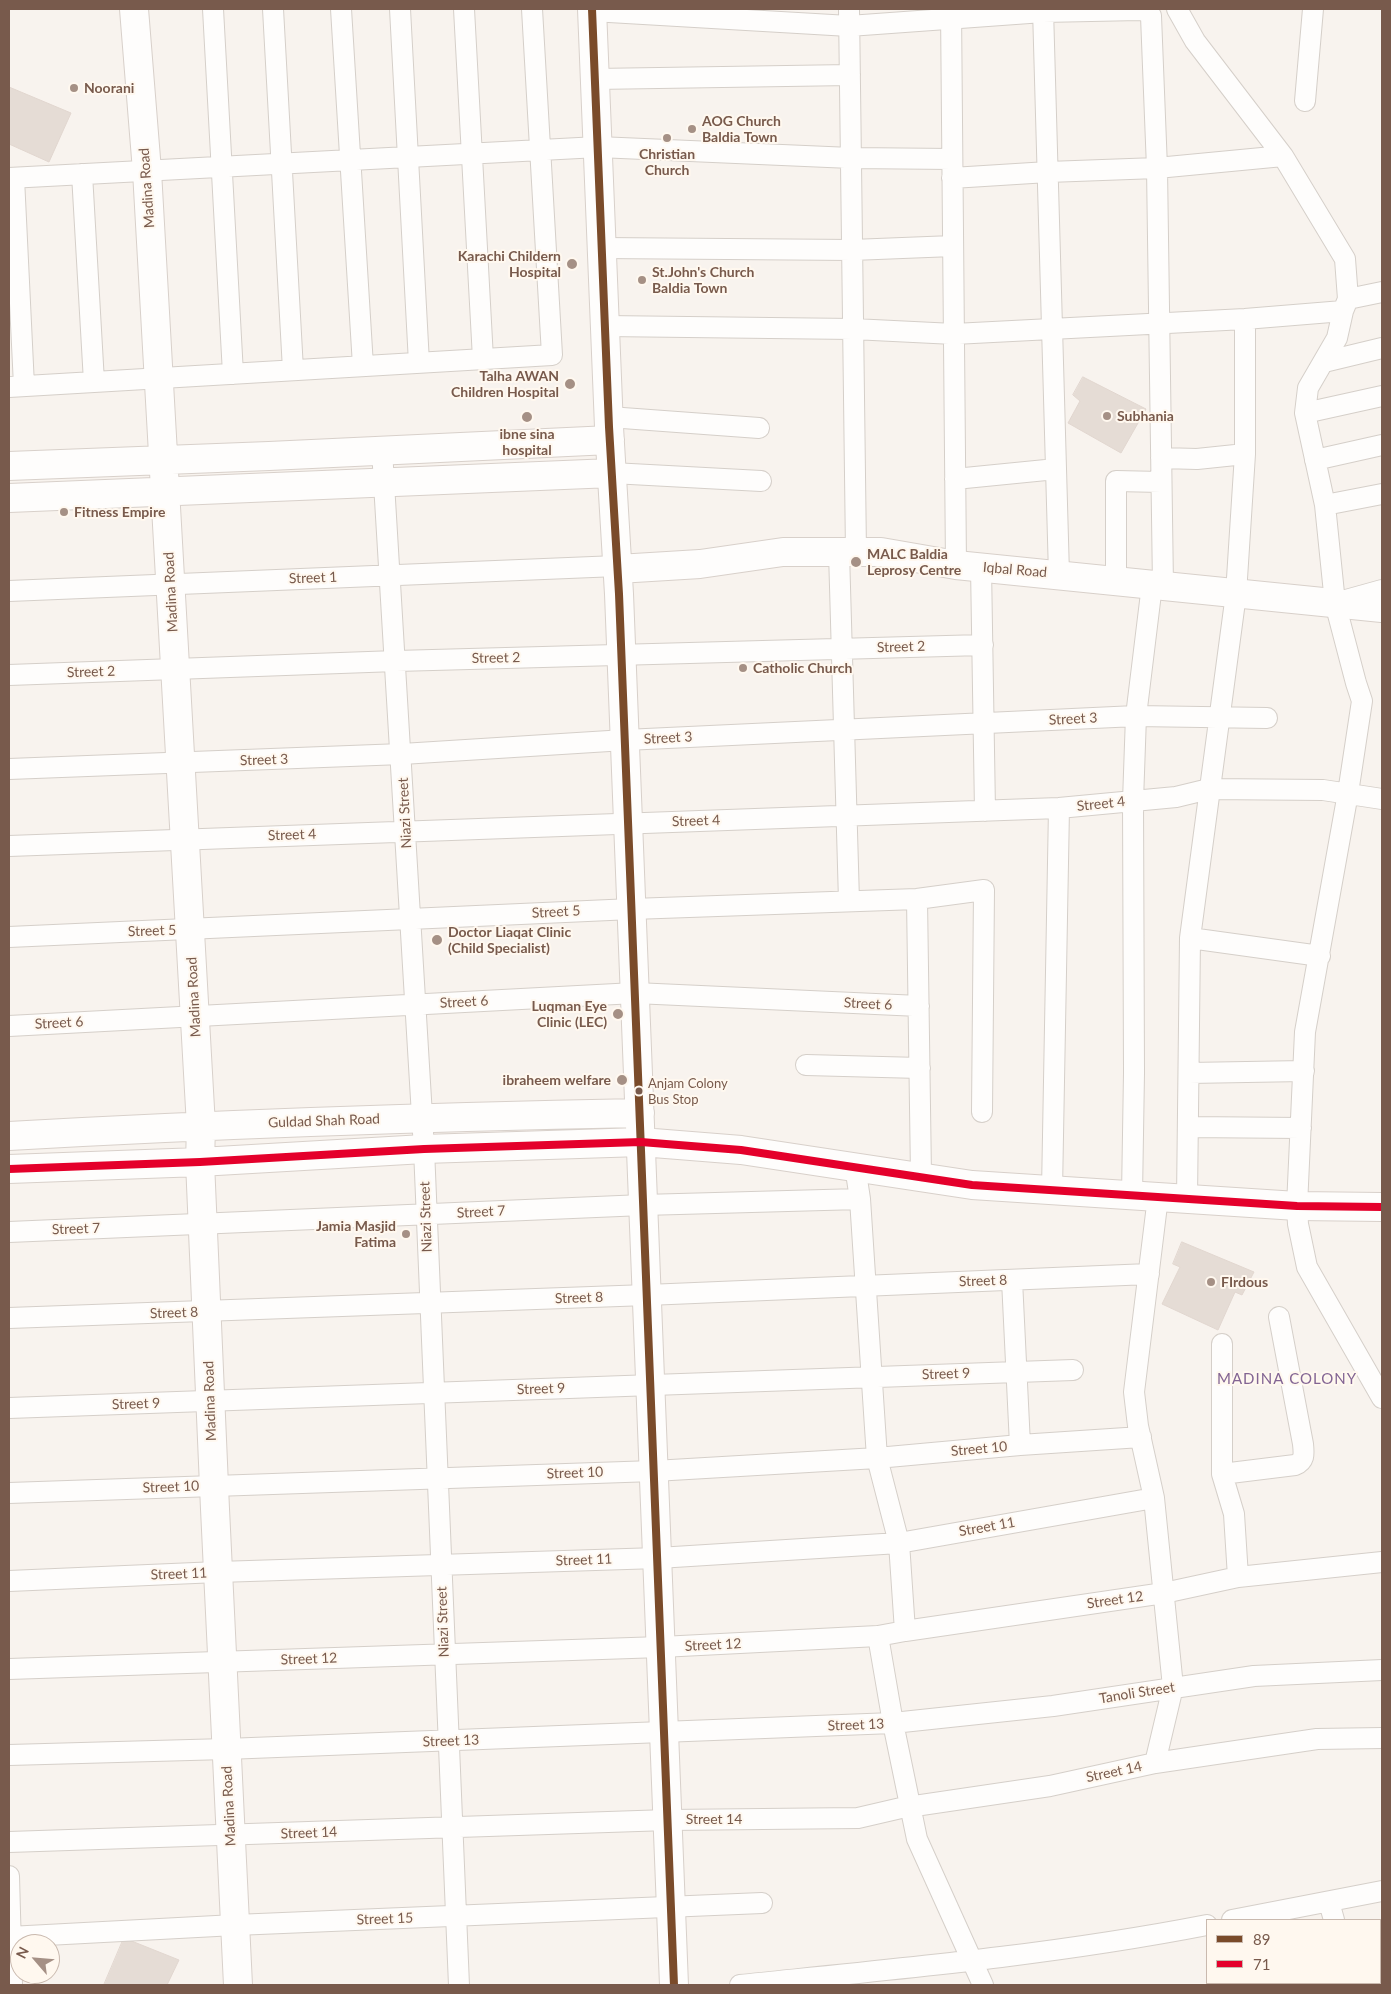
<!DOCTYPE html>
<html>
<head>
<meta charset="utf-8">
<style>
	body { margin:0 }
	#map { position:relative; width:1391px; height:1994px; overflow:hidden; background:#f8f3ee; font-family:Lato,sans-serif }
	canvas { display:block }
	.frame { position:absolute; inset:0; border:10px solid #785a4c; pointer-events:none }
	.legend { position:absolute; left:1206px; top:1919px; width:175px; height:65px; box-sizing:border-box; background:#fff8ef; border:1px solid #c9b9ae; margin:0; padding:6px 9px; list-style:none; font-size:15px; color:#785a4c }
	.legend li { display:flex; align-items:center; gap:10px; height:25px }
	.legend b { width:25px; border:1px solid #c9b9ae }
	.north { position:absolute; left:10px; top:1934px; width:50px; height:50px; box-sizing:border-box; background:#fff8ef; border:1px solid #c9b9ae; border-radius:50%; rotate:297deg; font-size:14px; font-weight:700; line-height:20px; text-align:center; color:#785a4c }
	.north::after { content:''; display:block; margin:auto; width:18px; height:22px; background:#a59085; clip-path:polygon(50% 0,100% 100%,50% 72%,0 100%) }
</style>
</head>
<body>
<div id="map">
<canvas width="1391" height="1994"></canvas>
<div class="frame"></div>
<ul class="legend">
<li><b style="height:6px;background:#7a4b2a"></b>89</li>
<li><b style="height:6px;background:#e4002b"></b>71</li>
</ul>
<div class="north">N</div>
</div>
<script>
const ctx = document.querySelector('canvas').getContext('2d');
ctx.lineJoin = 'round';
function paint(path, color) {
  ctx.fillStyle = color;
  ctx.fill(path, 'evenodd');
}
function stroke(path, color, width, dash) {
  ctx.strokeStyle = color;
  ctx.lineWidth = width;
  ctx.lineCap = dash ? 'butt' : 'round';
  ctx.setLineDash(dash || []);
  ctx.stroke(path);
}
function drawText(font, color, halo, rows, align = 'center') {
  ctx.font = font + ' Lato,sans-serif';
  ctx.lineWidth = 4;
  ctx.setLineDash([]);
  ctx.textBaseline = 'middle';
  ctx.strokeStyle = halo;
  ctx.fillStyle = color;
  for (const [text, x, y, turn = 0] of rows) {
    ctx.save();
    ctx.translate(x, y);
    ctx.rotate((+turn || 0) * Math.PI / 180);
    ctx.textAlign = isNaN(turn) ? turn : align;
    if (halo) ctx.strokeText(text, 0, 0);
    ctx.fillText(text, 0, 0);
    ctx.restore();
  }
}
const building = new Path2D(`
	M9,87L71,113L49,162L9,144Z
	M1083,377L1146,409L1121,453L1068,423L1080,401L1073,395Z
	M1182,1242L1254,1272L1242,1295L1235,1292L1218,1330L1162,1304L1180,1267L1173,1264Z
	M124,1938L179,1960L167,1985H104Z`);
paint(building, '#e5dcd5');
stroke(building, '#e1d6cf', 1);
const street = new Path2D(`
	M213,9L233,374
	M273,9L293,370
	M341,9L363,366
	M400,9L419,363
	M464,9L483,359
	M849,9L856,552
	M951,9L956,565
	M1043,9L1059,574
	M1177,9L1195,41L1283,156L1345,259L1348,299L1343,311L1337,338L1308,388L1305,413L1325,505L1335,603L1356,683L1362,701L1348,793L1305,1032L1297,1206L1298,1224L1307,1267L1382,1398
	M592,11L849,26L1043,12L1139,10L1145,11L1151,16L1157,168L1163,586
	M595,79L850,75
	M1305,101L1313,9
	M82,174L94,382
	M9,178L598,147L851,158L952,159
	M14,178L24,386
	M952,178L1048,172L1157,168L1283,156
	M602,248L852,250L953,246
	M1348,299L1382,292
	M605,326L853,329L954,334L1245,319L1343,311
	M1324,362L1382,348
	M9,387L552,355L532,9
	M1305,413L1382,396
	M609,417L759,428
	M382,450L424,1149L459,1985
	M1161,458L1197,459L1245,454
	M1315,460L1382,445
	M612,473L761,481
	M955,479L1056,469
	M1325,505L1382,494
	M839,552L849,901
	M981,567L985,811
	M1116,581V481L1161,482
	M9,591L617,566
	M1346,600L1382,590
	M9,675L396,661L983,645
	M9,769L402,754L625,740L1136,716L1267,718
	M9,846L1059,808L1176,797L1209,789L1323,790L1382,799
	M917,899L921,1176
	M9,937L632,909L917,899L984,890L982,1112
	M1190,938L1320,956
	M9,1026L635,993L919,1006
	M806,1065L920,1068
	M1189,1073L1304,1071
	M1188,1127L1301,1128
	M1052,1190L1059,808
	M1132,1195L1134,1073L1133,801L1136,716L1152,585
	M860,1199L877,1458L899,1543L905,1631
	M1187,1199L1190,938L1236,594L1245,454V319
	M9,1232L643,1205L860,1199L855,1166
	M1012,1280L1020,1445
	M9,1318L647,1295L1149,1274
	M1222,1344V1474L1234,1514L1238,1577
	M9,1408L1073,1370
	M1222,1474L1295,1465C1305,1461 1304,1454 1303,1444L1279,1317
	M9,1493L654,1471L877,1458L1020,1445L1141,1437
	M9,1581L218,1572L658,1558L899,1543L1154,1498
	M878,1636L893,1723L917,1839L983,1985
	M9,1669L661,1647L878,1636L905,1631L1164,1593L1238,1577L1382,1562
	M9,1755L226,1749L893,1723L1053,1706L1254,1676L1382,1670
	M1155,1763L1173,1687L1154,1498L1138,1426L1134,1392L1158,1197
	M9,1842L668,1820L858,1818L901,1808L1050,1786L1155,1763L1317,1739L1382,1738
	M9,1876L12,1985
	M1329,1902L1334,1920
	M1232,1920L1382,1891
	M9,1937L235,1925L762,1903
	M1352,1983L1353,1985
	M740,1985C896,1969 1053,1955 1207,1925`);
const secondary = new Path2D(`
	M134,9L147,171L201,1126L200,1162L215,1509L238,1985
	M592,9L609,427L619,594L674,1985
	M9,466L269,456L610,440
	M9,498L612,473
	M618,569L700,564L783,552H881L956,565L1382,608
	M9,1136C219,1124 429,1117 640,1113
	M9,1169L200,1162L424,1149L641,1142L741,1150L972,1185L1297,1206L1382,1207`);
stroke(street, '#d5cfc9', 22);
stroke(secondary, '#d8d0ca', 30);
stroke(street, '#fefdfc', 20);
stroke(secondary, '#fefdfc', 28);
stroke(new Path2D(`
	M592,9L609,427L619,594L674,1985`), '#7a4b2a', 8);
stroke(new Path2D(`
	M9,1169L200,1162L424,1149L641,1142L741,1150L972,1185L1297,1206L1382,1207`), '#e4002b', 8);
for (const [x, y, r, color] of [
	[74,88,5,"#a59085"],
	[692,129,5,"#a59085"],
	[667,138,5,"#a59085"],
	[572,264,6,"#a59085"],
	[642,280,5,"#a59085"],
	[570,384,6,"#a59085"],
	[1107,416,5,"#a59085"],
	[527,417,6,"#a59085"],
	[64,512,5,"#a59085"],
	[856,562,6,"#a59085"],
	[743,668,5,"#a59085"],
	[437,940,6,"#a59085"],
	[618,1014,6,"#a59085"],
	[622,1080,6,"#a59085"],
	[639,1091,4.5,"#785a4c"],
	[406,1234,5,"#a59085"],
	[1211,1282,5,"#a59085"]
]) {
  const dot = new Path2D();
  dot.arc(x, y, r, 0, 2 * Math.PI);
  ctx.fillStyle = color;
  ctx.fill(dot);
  stroke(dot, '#fff8ef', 2);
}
drawText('13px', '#785a4c', '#fff8ef', [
	["Anjam Colony",648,1084],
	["Bus Stop",648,1100]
], 'left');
drawText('bold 14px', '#785a4c', '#fff8ef', [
	["Noorani",84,88],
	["AOG Church",702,121],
	["Baldia Town",702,137],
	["Christian",667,154,"center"],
	["Church",667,170,"center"],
	["Karachi Childern",561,256,"right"],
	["Hospital",561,272,"right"],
	["St.John's Church",652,272],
	["Baldia Town",652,288],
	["Talha AWAN",559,376,"right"],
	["Children Hospital",559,392,"right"],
	["Subhania",1117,416],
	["ibne sina",527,434,"center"],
	["hospital",527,450,"center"],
	["Fitness Empire",74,512],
	["MALC Baldia",867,554],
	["Leprosy Centre",867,570],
	["Catholic Church",753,668],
	["Doctor Liaqat Clinic",448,932],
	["(Child Specialist)",448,948],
	["Luqman Eye",607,1006,"right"],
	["Clinic (LEC)",607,1022,"right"],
	["ibraheem welfare",611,1080,"right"],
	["Jamia Masjid",396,1226,"right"],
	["Fatima",396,1242,"right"],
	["FIrdous",1221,1282]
], 'left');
drawText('14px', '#785a4c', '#fff8ef', [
	["Madina Road",147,188,-94],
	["Iqbal Road",1015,570,5],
	["Street 1",313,578,-2],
	["Madina Road",171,592,-93],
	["Street 2",901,647,-2],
	["Street 2",496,658,-1],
	["Street 2",91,672,-2],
	["Street 3",1073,719,-3],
	["Street 3",668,738,-3],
	["Street 3",264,760,-2],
	["Street 4",1101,804,-6],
	["Niazi Street",405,813,-93],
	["Street 4",696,821,-2],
	["Street 4",292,835,-2],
	["Street 5",556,912,-3],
	["Street 5",152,931,-2],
	["Madina Road",194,997,-93],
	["Street 6",464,1002,-3],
	["Street 6",868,1004,3],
	["Street 6",59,1023,-3],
	["Guldad Shah Road",324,1121,-2],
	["Street 7",481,1212,-3],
	["Niazi Street",426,1217,-92],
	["Street 7",76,1229,-2],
	["Street 8",983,1281,-2],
	["Street 8",579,1298,-2],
	["Street 8",174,1313,-2],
	["Street 9",946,1374,-2],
	["Street 9",541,1389,-2],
	["Madina Road",210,1401,-92],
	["Street 9",136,1404,-2],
	["Street 10",979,1449,-5],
	["Street 10",575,1473,-2],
	["Street 10",171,1487,-2],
	["Street 11",987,1527,-10],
	["Street 11",584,1560,-2],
	["Street 11",179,1574,-2],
	["Street 12",1115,1600,-8],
	["Niazi Street",443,1622,-92],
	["Street 12",713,1645,-3],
	["Street 12",309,1659,-2],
	["Tanoli Street",1137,1693,-9],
	["Street 13",856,1725,-2],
	["Street 13",451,1741,-2],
	["Street 14",1114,1772,-12],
	["Madina Road",229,1806,-93],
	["Street 14",714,1819],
	["Street 14",309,1833,-2],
	["Street 15",385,1919,-2]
]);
ctx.letterSpacing = '1px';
drawText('15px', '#826493', '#fff8ef', [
	["MADINA COLONY",1287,1379]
]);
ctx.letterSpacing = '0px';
</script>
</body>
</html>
